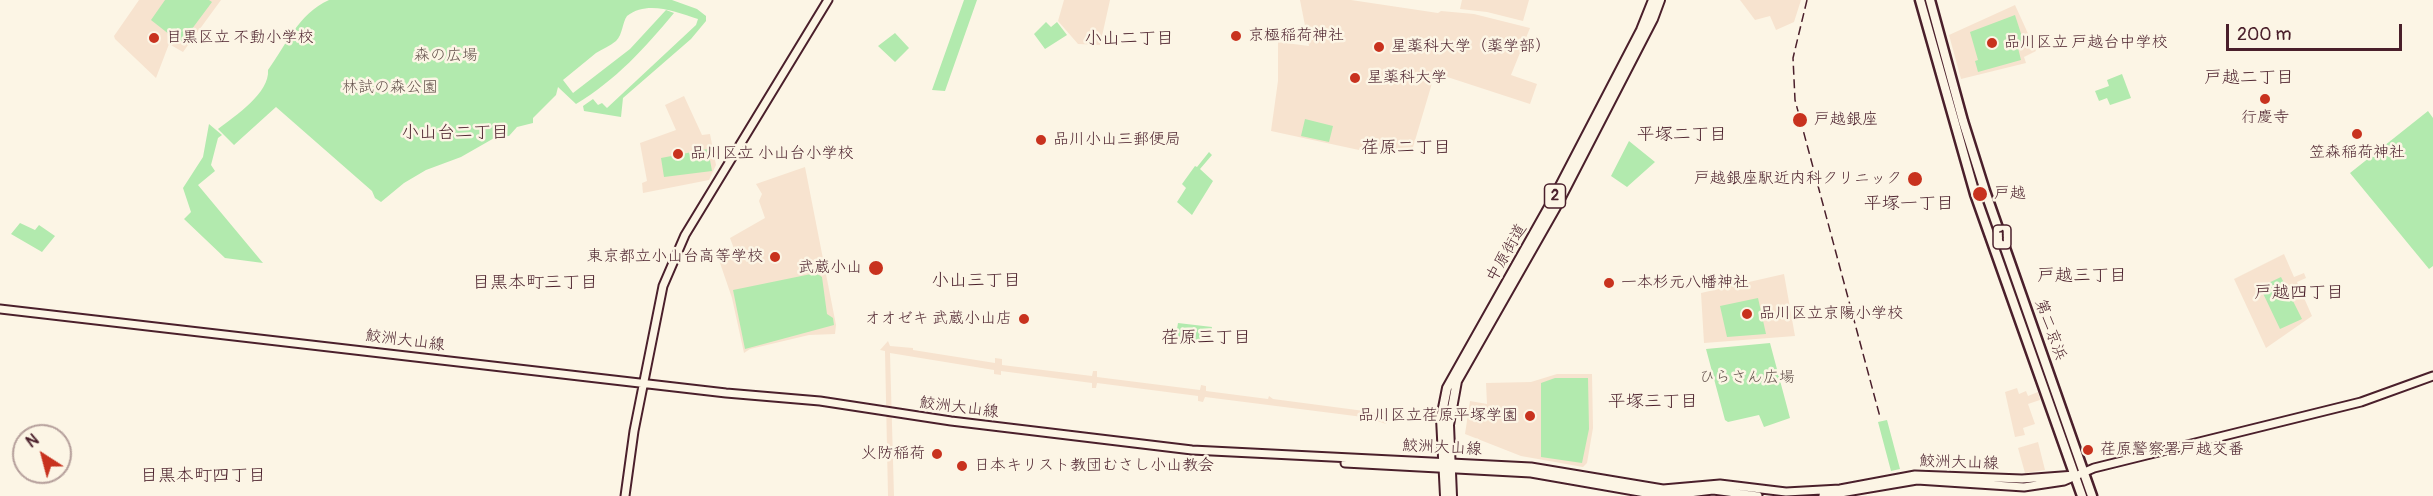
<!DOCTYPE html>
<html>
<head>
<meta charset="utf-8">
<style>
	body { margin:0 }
	#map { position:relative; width:2433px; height:496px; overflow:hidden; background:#fcf5e5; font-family:Pangolin,sans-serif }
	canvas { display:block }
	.north { position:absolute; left:12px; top:424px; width:60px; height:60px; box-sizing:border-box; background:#fcf5e5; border:2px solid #b59f9b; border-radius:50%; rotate:324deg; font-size:16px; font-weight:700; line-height:24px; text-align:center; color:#4a1f2b }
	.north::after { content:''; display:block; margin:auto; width:21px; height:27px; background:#c8321e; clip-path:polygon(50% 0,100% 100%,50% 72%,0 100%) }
	.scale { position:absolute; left:2226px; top:24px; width:176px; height:27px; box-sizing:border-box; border:3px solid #4a1f2b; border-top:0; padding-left:8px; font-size:18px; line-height:21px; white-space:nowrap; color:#4a1f2b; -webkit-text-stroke:4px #fcf5e5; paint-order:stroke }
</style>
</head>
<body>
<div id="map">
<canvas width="2433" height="496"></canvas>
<div class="north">N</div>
<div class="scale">200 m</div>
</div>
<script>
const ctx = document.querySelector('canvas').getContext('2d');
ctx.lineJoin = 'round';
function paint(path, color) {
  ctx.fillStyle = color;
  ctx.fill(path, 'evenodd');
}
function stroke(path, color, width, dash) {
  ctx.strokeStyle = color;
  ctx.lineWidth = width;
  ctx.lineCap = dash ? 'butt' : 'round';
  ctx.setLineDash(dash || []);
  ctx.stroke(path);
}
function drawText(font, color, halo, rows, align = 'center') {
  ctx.font = font + ' Pangolin,"Klee One",sans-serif';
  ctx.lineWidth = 5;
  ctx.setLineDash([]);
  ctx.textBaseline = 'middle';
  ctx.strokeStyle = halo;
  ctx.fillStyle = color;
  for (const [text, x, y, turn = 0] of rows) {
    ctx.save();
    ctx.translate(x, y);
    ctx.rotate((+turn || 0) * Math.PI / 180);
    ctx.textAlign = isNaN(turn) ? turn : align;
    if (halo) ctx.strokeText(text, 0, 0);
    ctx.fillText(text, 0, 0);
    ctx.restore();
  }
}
paint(new Path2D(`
	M139,0H221L183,52L169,44L156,78L115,39L114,36Z
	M1064,0H1110L1100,45L1078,44L1058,21Z
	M1300,0H1351L1438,13L1441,11L1474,14L1530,28L1511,75L1537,84L1530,104L1435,73L1411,154L1396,150L1375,151V149L1360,147L1359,150L1271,131L1278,81V42L1309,46Z
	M1462,0H1529L1523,21L1487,12L1460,9Z
	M1740,0H1801L1794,22L1776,30L1770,16L1755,20Z
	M2015,5L2036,51L2024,57L2026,63L1961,79L1949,35Z
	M684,96L702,135L710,134L716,165L709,180L643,193L642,183L647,181L640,143L676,130L665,105Z
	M805,167L836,325L835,334L809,335L750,349L744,353L732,298L719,260L736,254L730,238L765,218L759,201L762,194L756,184Z
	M2284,254L2294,277L2304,273L2306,278L2297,282L2312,316L2266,348L2234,279Z
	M1784,274L1795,336L1704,343L1701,293Z
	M888,341L890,346L913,348V350L995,363V358L1002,359V365L1092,376L1093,371H1097V377L1200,390L1201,385L1206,386V391L1268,399L1269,396L1273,399L1372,412L1385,417L1386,424L1369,418L1368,421L1363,417L1205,397L1203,402L1198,401V396L1097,383L1096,388H1092V383L1001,371V375L994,374V370L890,353L894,496H888L885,351L880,350Z
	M1557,374H1592L1593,428L1587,463L1583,467L1521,456L1465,434L1470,401L1487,404L1486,383L1531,382Z
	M2017,388L2019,394L2026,391L2028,396L2038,392L2040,400L2028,404L2035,424L2023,428L2025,435L2015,437L2005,392Z
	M2038,442L2045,470L2025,473L2018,448Z`), '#f7e3cf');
paint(new Path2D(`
	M165,0H209L212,2L183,41L179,42L151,20Z
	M329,0H672L697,9L706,16V21L691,39L623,98L621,117L584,111L583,106L593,99L598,105L602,103L607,108L696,25L698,19C675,12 648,0 627,16C622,23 623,34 616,41C610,46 602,49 596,53C585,62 574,71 563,80L573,93L630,49L666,10L674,13C645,48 616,80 576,104L558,87L556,95L533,118V123L517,127L509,136L496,137L461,157L426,170L404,183L381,202L375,198L372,191L276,107L234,145L218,129C235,116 270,93 268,70C287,44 298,14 329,0Z
	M964,0H977L945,91L932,90Z
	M2015,15L2025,46L2018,48L2021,60L1978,72L1975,61L1978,60L1970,32Z
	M1046,22L1051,27L1057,22L1067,35L1045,49L1034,34Z
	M895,33L909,48L895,62L878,46Z
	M2122,74L2131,98L2110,105L2107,98L2099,101L2095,91L2109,86L2107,80Z
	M2428,111L2433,118V266L2429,269L2350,173Z
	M1305,119L1333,126L1329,142L1301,136Z
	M209,124L222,135L218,138L211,165L215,171L198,185L263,263L225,258L184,219L191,212L183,188L203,157Z
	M1629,141L1655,162L1627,187L1611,176Z
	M708,149L712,171L664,177L661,158Z
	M1209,152L1212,155L1200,169L1213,181L1192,215L1177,202L1186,188L1182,184L1195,166L1197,167Z
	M20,223L35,230L39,225L55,236L42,252L11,234Z
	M816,273L822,277L827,314L833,318L834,325L745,349L733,290Z
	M2281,277L2302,319L2280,329L2260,287Z
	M1758,298L1766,334L1727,337L1720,306Z
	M1178,323L1212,327L1209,342L1170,337L1172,328L1177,329Z
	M1770,343L1790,418L1764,427L1759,415L1728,422L1725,420L1706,349Z
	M1555,378H1588L1589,429L1582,463L1541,457V383Z
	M1887,420L1900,469L1891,471L1878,422Z`), '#b2eaae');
const secondary = new Path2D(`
	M0,309L726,393L820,401L951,421L1192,450L1531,467L1663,489L1720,484L1786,492L1840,489L1915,475L2022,479L2075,475
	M1345,463L1531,473L1651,494L1673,495L1713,490L1758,496
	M625,496L634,431L663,286L685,235L828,0
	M1823,496L1917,480L2024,487L2064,481L2094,468L2361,402L2433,376`);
const primary = new Path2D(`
	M1445,496L1441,418L1447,388L1550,205L1641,30L1653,0
	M1452,496L1449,425L1457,381L1556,207L1653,19L1660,0`);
const trunk = new Path2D(`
	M1920,0L1975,194L2082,496
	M1930,0L1963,121L1985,191L2092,496`);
stroke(secondary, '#4a1f2b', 11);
stroke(primary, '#4a1f2b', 12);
stroke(trunk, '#4a1f2b', 13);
stroke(secondary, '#fcf5e5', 7);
stroke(primary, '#fcf5e5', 8);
stroke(trunk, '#fcf5e5', 8);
stroke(new Path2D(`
	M1807,0L1793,58L1795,100L1880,417`), '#4a1f2b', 1.5, [9, 4.5]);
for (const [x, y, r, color] of [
	[1236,36,6,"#c8321e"],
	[154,38,6,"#c8321e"],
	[1992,43,6,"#c8321e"],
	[1379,47,6,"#c8321e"],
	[1355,78,6,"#c8321e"],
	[2265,99,6,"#c8321e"],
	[1800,120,8,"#c8321e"],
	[2357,134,6,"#c8321e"],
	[1041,140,6,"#c8321e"],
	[678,154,6,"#c8321e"],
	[1915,179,8,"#c8321e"],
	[1980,194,8,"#c8321e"],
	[775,257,6,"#c8321e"],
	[876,268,8,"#c8321e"],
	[1609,283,6,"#c8321e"],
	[1747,314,6,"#c8321e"],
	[1024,319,6,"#c8321e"],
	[1530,416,6,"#c8321e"],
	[2088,450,6,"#c8321e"],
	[937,454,6,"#c8321e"],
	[962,466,6,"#c8321e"]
]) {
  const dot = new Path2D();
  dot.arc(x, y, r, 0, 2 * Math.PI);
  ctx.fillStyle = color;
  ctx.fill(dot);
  stroke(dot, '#fcf5e5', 2);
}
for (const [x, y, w] of [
	[1555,196,21],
	[2002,237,18]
]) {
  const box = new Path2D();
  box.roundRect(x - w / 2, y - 12, w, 24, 4.5);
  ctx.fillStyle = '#fcf5e5';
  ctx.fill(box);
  stroke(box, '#4a1f2b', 1.5);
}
drawText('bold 15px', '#4a1f2b', null, [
	["2",1555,196],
	["1",2002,237]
]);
drawText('16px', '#4a1f2b', '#fcf5e5', [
	["京極稲荷神社",1248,36],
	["目黒区立 不動小学校",166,38],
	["品川区立 戸越台中学校",2004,43],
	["星薬科大学（薬学部）",1391,47],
	["星薬科大学",1367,78],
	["行慶寺",2265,118,"center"],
	["戸越銀座",1814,120],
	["品川小山三郵便局",1053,140],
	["笠森稲荷神社",2357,153,"center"],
	["品川区立 小山台小学校",690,154],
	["戸越銀座駅近内科クリニック",1902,179,"right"],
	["戸越",1994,194],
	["東京都立小山台高等学校",763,257,"right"],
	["武蔵小山",862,268,"right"],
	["一本杉元八幡神社",1621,283],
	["品川区立京陽小学校",1759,314],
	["オオゼキ 武蔵小山店",1012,319,"right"],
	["品川区立荏原平塚学園",1518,416,"right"],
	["荏原警察署戸越交番",2100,450],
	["火防稲荷",925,454,"right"],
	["日本キリスト教団むさし小山教会",974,466]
], 'left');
drawText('16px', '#64524c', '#fcf5e5', [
	["森の広場",446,56],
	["林試の森公園",390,88],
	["ひらさん広場",1747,378]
]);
drawText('16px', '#4a1f2b', '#fcf5e5', [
	["中原街道",1507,253,-60],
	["第二京浜",2050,330,70],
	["鮫洲大山線",405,341,7],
	["鮫洲大山線",959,408,7],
	["鮫洲大山線",1442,448,3],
	["鮫洲大山線",1959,463,2]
]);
drawText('18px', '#4a1f2b', '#fcf5e5', [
	["小山二丁目",1129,39],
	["戸越二丁目",2249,78],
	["小山台二丁目",455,133],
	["平塚二丁目",1682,135],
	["荏原二丁目",1406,148],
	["平塚一丁目",1909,204],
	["戸越三丁目",2082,276],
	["小山三丁目",976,281],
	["目黒本町三丁目",535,283],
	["戸越四丁目",2299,293],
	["荏原三丁目",1206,338],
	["平塚三丁目",1653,402],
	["目黒本町四丁目",203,476]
]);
</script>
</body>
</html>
